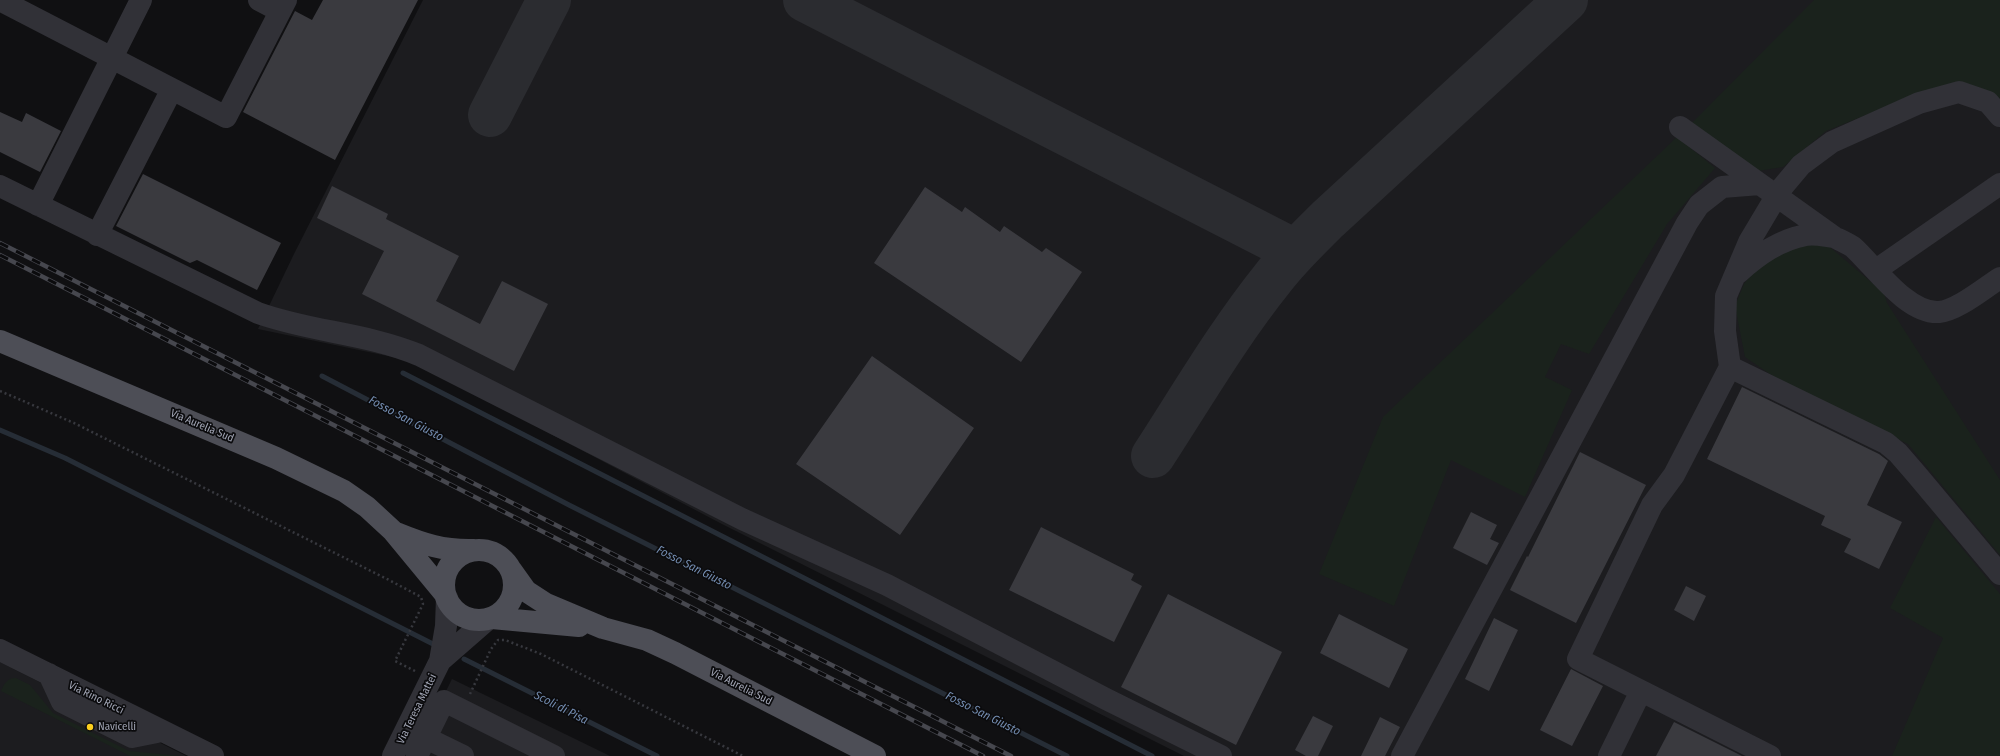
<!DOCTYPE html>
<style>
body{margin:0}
canvas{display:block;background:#101012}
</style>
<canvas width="2000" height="756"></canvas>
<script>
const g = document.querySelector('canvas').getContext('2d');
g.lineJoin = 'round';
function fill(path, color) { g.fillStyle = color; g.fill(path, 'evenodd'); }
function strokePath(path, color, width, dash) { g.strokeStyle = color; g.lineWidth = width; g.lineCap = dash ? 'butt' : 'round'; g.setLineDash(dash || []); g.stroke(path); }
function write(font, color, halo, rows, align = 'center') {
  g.font = font + ' "Fira Sans Condensed",sans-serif'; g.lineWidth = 3.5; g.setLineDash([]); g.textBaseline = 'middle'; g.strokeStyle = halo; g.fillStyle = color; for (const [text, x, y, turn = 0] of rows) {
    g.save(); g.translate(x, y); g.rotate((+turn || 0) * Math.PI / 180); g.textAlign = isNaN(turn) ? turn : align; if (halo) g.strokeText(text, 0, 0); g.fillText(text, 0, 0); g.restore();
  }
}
fill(new Path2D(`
 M423,0H2000V756H1184L722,524L412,361L258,329L294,254Z
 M0,662L186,756H0Z
 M452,679L610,756H414Z`), '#1c1c1f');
fill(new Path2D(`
 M1814,0H2000V101L1904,100L1826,131L1783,167L1758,171L1692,123Z
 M1677,137L1715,168L1667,224L1589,354L1561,344L1545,377L1572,390L1525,497L1451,460L1394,606L1319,574L1383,417Z
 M1825,243L1884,293L1887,303L2000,480V555L1908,444L1792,389L1745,357L1735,306L1744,284L1763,260L1785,248Z
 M1936,517L2000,594V756H1892L1943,638L1890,608Z
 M16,678L30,685L53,713L129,751L180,756H130L1,691C4,684 7,678 16,678Z`), '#1a221c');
strokePath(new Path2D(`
 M403,373L1152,756
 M322,376L569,505L1067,756
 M0,430L65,458L435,645
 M464,659L657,756`), '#262d36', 5);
strokePath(new Path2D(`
 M805,0L1295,251
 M490,115L549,0
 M1153,456C1192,396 1228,334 1273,278C1289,257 1308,239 1327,220L1566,0`), '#2b2c30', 44);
fill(new Path2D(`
 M323,0H418L335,160L243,112L295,11L312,20Z
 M0,112L22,122L26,113L61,131L40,172L0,152Z
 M143,174L281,243L257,290L197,260L190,263L116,226Z
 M332,186L388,214L386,219L459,256L436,301L480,324L502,281L548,304L514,371L362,294L384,251L317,218Z
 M925,187L962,212L965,207L1000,232L1004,226L1042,252L1046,248L1082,272L1021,362L874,263Z
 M872,356L974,428L900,535L796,464Z
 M1742,387L1879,454L1888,461L1867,505L1902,522L1879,569L1844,552L1851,539L1821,525L1825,516L1707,459Z
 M1580,452L1646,485L1576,623L1510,590L1527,556L1528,557Z
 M1471,512L1497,525L1490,539L1499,543L1487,565L1453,548Z
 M1041,527L1134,574L1131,580L1142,586L1114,642L1009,590Z
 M1686,586L1706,596L1694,621L1674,610Z
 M1168,594L1282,652L1236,745L1121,687Z
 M1339,614L1408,649L1389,688L1320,653Z
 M1494,618L1518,630L1489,691L1465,679Z
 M1571,669L1603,686L1572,746L1540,730Z
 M1313,716L1333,726L1318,756H1306L1295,750Z
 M1380,717L1400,727L1385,756H1361Z
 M1674,722L1742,756H1656Z`), '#3a3a3f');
strokePath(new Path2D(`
 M0,391L74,423L389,580L421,597L423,604L395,661L415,671
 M470,694L491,649L498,640H505L541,654L743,756`), '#37383e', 2.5, [2, 3]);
strokePath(new Path2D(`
 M0,0L226,117L286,0
 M259,0L280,11
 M1680,127L1834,237C1840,240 1847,243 1853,247C1875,267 1907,314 1939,312C1958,310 1984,288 2000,278
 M0,186L258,313C311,332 366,333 419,355L742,519L887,585L1106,699L1221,756
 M38,205L141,0
 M97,235L172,89
 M1876,270L2000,184
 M1738,273C1758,255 1779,240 1806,235C1814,233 1825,236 1834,237
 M1730,367L1725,331L1726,296L1749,242L1780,190L1801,165L1832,142L1919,103L1959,92L1988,102L2000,116
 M0,650L213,756
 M440,661L487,620
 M49,674L62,702L132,737L162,731
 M426,738L463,756
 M393,756L440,661L446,626L447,598
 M417,756L444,701L554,756
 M1402,756L1687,223L1699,205L1722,187L1760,184
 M1609,756L1641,691
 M1770,756L1578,659L1652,505L1674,475L1730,367L1886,443L1898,453L1917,475L2000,574`), '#313137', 22);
strokePath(new Path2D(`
 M0,341L276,458L344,491L367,507L393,531L445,594
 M396,533C423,544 443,551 474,550
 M444 585a35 35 0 1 1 70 0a35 35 0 1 1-70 0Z
 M511,570L526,591L546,604L603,628L647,640L675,653L875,756
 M492,618L579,626`), '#4d4e56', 22);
const rail = new Path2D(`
 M0,243L1011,756
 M0,255L983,756`);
strokePath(rail, '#46474e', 4.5);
strokePath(rail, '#0b0b0d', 3, [9]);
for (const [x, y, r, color] of [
 [90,727,4,"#fccf1e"]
]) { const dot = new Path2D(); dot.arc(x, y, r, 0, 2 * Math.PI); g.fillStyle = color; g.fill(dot); strokePath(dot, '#0b0b0d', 1.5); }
write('11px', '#a0a4b3', '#0b0b0d', [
 ["Via Aurelia Sud",202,426,23],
 ["Via Aurelia Sud",741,687,27],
 ["Via Rino Ricci",96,698,26],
 ["Via Teresa Mattei",417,709,-64]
]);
write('11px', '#a0a4b3', '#0b0b0d', [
 ["Navicelli",98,727]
], 'left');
write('italic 12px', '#748db1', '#0b0b0d', [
 ["Fosso San Giusto",406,419,28],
 ["Fosso San Giusto",694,568,27],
 ["Scoli di Pisa",561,708,27],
 ["Fosso San Giusto",983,714,27]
]);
</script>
